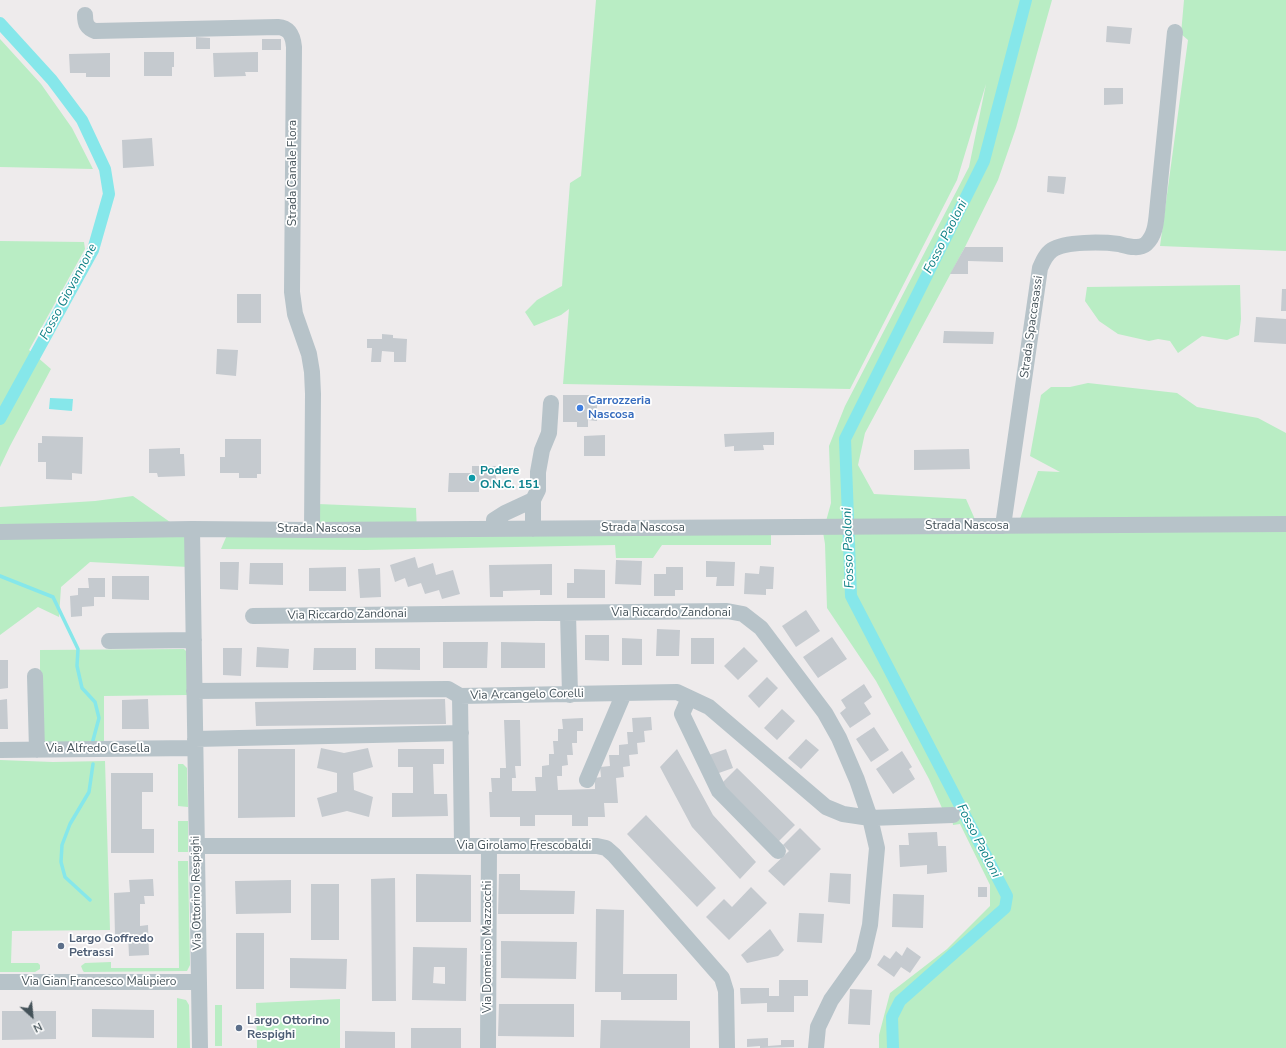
<!DOCTYPE html>
<style>
body{margin:0}
#map{position:relative;width:1286px;height:1048px;overflow:hidden;background:#eeebec;font-family:"Nunito Sans",sans-serif}
canvas{display:block}
.north{position:absolute;left:12px;top:996px;width:40px;height:40px;-webkit-text-stroke:3px #fff;paint-order:stroke;rotate:153deg;font-size:11px;font-weight:700;line-height:16px;text-align:center;color:#445259}
.north::after{content:'';display:block;margin:auto;width:14px;height:18px;background:#445259;clip-path:polygon(50% 0,100% 100%,50% 72%,0 100%)}
</style>
<div id="map">
<canvas width="1286" height="1048"></canvas>
<div class="north">N</div>
</div>
<script>
const g = document.querySelector('canvas').getContext('2d');
g.lineJoin = 'round';
function fill(path, color) { g.fillStyle = color; g.fill(path, 'evenodd'); }
function strokePath(path, color, width, dash) { g.strokeStyle = color; g.lineWidth = width; g.lineCap = dash ? 'butt' : 'round'; g.setLineDash(dash || []); g.stroke(path); }
function write(font, color, halo, rows, align = 'center') {
  g.font = font + ' "Nunito Sans",sans-serif'; g.lineWidth = 3.5; g.setLineDash([]); g.textBaseline = 'middle'; g.strokeStyle = halo; g.fillStyle = color; for (const [text, x, y, turn = 0] of rows) {
    g.save(); g.translate(x, y); g.rotate((+turn || 0) * Math.PI / 180); g.textAlign = isNaN(turn) ? turn : align; if (halo) g.strokeText(text, 0, 0); g.fillText(text, 0, 0); g.restore();
  }
}
fill(new Path2D(`
 M596,0H1052L1016,128L998,180L965,247L865,433L858,465L874,494L966,499L981,533L1015,532L1038,471L1060,472L1030,456L1041,395L1051,387H1070L1088,383L1177,393L1197,407L1258,418L1286,433V1048H879V1035L890,993L947,949L990,906V885L960,824L953,825L951,809L942,808L929,779L876,681L827,608L825,544L823,532L831,503L829,446L845,406L969,167L986,84L957,180L850,389L563,384L569,309L561,315L534,326L525,312L537,300L562,286L570,183L581,176Z
 M1184,0H1286V251L1160,246L1188,40L1181,34Z
 M0,39L41,84L72,128L93,169L0,167Z
 M0,241L84,242L85,249L29,350L51,369L10,446L0,467Z
 M1240,285L1241,319L1239,335L1227,340L1202,336L1178,353L1170,341L1158,339L1149,341L1118,334L1099,321L1085,301L1087,287Z
 M133,496L187,534L188,567L90,562L61,587L59,617L38,607L0,635V507L95,501Z
 M318,504L416,508L417,532L771,530V545H662L653,558H616L615,545L365,550L221,549L227,535L304,534Z
 M184,649L186,651L188,695L104,696V744H40V650Z
 M0,760L53,762L105,761L110,930L12,931L11,963H38L40,965V969L35,972H0Z
 M178,764H183L187,768L188,807L178,806Z
 M178,821H188V852H178Z
 M178,861H188L190,965L187,971L84,972L83,971L81,966L85,963L111,962V968H179Z
 M177,998L186,1000L189,1005L190,1048H177Z
 M340,999V1048H257L256,1003Z
 M215,1005H222V1046H215Z`), '#b9edc4');
fill(new Path2D(`
 M50,398L73,399L72,411L49,409Z`), '#86e7ea');
strokePath(new Path2D(`
 M0,576L53,597L78,649L77,666L82,688L95,702L99,718L92,744
 M90,900L65,877L61,862L62,845L70,824L89,792L93,764`), '#86e7ea', 3.5);
strokePath(new Path2D(`
 M0,23L52,80L82,120L105,169L109,194L93,250L0,419
 M893,1048L892,1017L900,1001L1005,908L1007,896L851,596L845,439L984,161L1026,0`), '#86e7ea', 12);
fill(new Path2D(`
 M1107,26L1132,28L1130,44L1106,42Z
 M196,37L210,38V49H196Z
 M262,39H281V50H262Z
 M144,52H174V67H172V76H144Z
 M258,52V72H245L246,76L214,77L213,53Z
 M110,53V77H86V73H70L69,54Z
 M1104,88H1123V104L1104,105Z
 M152,138L154,166L123,168L122,140Z
 M1048,176L1066,177L1064,194L1047,192Z
 M965,247H1003V262L968,261V274H950Z
 M1282,289H1286V311H1281Z
 M237,294H261V323H237Z
 M1256,317L1286,319V344L1254,342Z
 M944,331L994,332L993,344L943,343Z
 M382,334L393,335V338L407,339L406,362H394V352L382,351L381,362H371L372,348H367V339H382Z
 M217,349L238,350L236,376L216,374Z
 M563,395H597V421L588,420V427H577V422H563Z
 M774,432V445H763L764,450L734,451V446L725,447L724,434Z
 M605,435V456H584V436Z
 M42,436L83,437L82,474L72,473V480L46,479V462H38V443H42Z
 M225,439H261V474H257V478H239V473H220V457H225Z
 M180,448V454H184L185,476L158,477L157,473H149V449Z
 M969,449L970,469L914,470V450Z
 M472,466H496V484H479V492H448L449,473H472Z
 M415,557L418,568L433,563L436,575L453,570L460,594L442,599L439,590L425,594L421,583L408,587L405,578L395,582L390,565Z
 M616,560L642,561L641,585L615,584Z
 M706,561L735,562L734,586H716L717,577H706Z
 M220,562H239L238,590L220,589Z
 M250,563H283V585L249,584Z
 M552,564V595H540V590L503,591V597H490L489,565Z
 M760,566L774,567L773,589H766V595L744,594L745,573L759,574Z
 M346,567V591H309V568Z
 M666,567H683V590H675V596H654V574H666Z
 M380,568L381,597L360,598L358,569Z
 M574,569L605,570V598H567V583H574Z
 M112,576H149V600L112,599Z
 M88,578H105V597H94V606L82,607V616L71,617L70,596L78,595V588H89Z
 M806,610L820,631L796,647L782,626Z
 M657,629L680,630L679,656H656Z
 M585,635H609V661L585,660Z
 M832,637L847,659L818,678L803,657Z
 M622,638L642,639V665H622Z
 M691,638H714V664H691Z
 M443,642H488L487,668H443Z
 M501,642L545,643V668H501Z
 M257,647L289,649L288,668L256,667Z
 M744,647L758,661L738,680L724,666Z
 M223,648H242L241,676L223,675Z
 M314,648H356V670H313Z
 M375,648H420V670L375,669Z
 M0,660H8V688L0,689Z
 M767,677L778,688L759,708L748,696Z
 M864,684L872,697L864,703L871,714L850,728L840,713L846,708L841,700Z
 M7,699L8,729H0V700Z
 M148,699L149,729H122V700Z
 M445,699L446,724L256,726L255,702Z
 M782,709L795,721L777,740L764,728Z
 M651,717L652,730L644,731L645,742L637,743L638,754L629,755L630,766L623,767L624,777L616,778L618,803H604L605,817H588V826H572V815H535V826H520V817H490L489,792H492L491,778H500V768H506L504,720H520L521,766H515L516,778H512V791H536L535,777H542V766L549,765V754H554L553,741H558V729H563L562,719L583,718V731H577V743H572L573,755H567L568,765L562,766V776H557L558,790L595,789V778L601,777L600,767L610,766L609,755H619V745L628,744L627,732H633L632,718Z
 M874,727L889,750L871,762L856,739Z
 M806,739L819,750L801,769L788,758Z
 M321,748L344,753L368,748L373,767L353,773L354,790L373,797L369,817L347,811L322,817L317,798L337,792V773L317,768Z
 M238,749H295V817L238,818Z
 M398,749H444V764H433L434,794H447L448,816L392,817V793H413V767H398Z
 M677,749L713,815L756,862L740,879L692,827L660,767Z
 M726,749L733,768L716,774L709,755Z
 M902,751L912,767L909,769L915,779L893,794L876,769Z
 M737,768L795,825L777,843L720,785Z
 M111,773H153V792H142V829H154V853H111Z
 M646,815L716,888L697,907L627,834Z
 M800,828L821,849L784,886L768,871L789,851L783,845Z
 M937,832L938,846H946L947,872L927,874V865L900,867L899,845H909L908,833Z
 M830,873L851,874L850,904L828,902Z
 M416,874L471,875V922H416Z
 M499,874H520V890L575,891L574,914H498Z
 M395,878L396,1001H372L371,879Z
 M153,879L154,896H144L145,904H140V926L148,925L149,955L129,956L128,935L115,936L114,893L130,892L129,880Z
 M291,880V913L236,914L235,881Z
 M311,884H339V940H311Z
 M751,887L767,903L729,940L706,917L724,899L732,907Z
 M978,887H987V897H978Z
 M893,894L924,895L923,928L892,927Z
 M596,909L624,910L623,974H677V1000H621V992H595Z
 M799,913L824,914L822,943L797,942Z
 M770,929L784,950L778,956L747,963L741,955Z
 M236,933H264V989H236Z
 M501,941L577,942L576,979L501,978Z
 M413,947L467,948L466,1001L412,1000ZM434,967H445V984L433,983Z
 M907,947L921,957L910,973L901,967L894,977L877,965L884,955L890,959L896,951L902,956Z
 M290,958L347,959L346,989L290,988Z
 M779,980H808V996H794V1012H767V1003L741,1004L740,988H769V996H779Z
 M850,989L872,990L870,1025L848,1024Z
 M499,1004H574V1037L498,1036Z
 M92,1009L154,1010V1038L92,1037Z
 M2,1011H56V1039L2,1040Z
 M601,1020L690,1021V1048H600Z
 M411,1028H461V1048H411Z
 M345,1031L395,1032V1048H345Z
 M768,1038V1046L781,1045V1040H794V1047L760,1048V1046L747,1047V1039Z`), '#c5cacf');
strokePath(new Path2D(`
 M85,15C85,24 87,28 95,31L278,27C290,28 293,36 294,47L292,292L295,314L309,354L312,372L313,394L312,530
 M1003,526L1040,268C1043,261 1046,254 1052,250C1065,241 1103,242 1119,244C1127,246 1139,250 1146,244C1155,236 1156,223 1157,212L1175,32
 M192,529L200,1048
 M494,529V520L505,513L533,500
 M533,529V500L538,490V472L542,450L549,433L551,403
 M0,532L192,529L312,530L1286,524
 M568,613L570,695
 M253,616L727,611L743,614L761,628L825,713L839,738L857,780L870,818L877,848L870,925L863,955L831,1000L818,1027L816,1048
 M109,641L194,640
 M35,676L37,750
 M194,691L448,689L460,696
 M689,698L682,714L719,791L778,851
 M195,739L461,733
 M0,750L195,748
 M587,780L624,693
 M462,845L460,696L677,692L709,707L826,807L843,814L870,818L953,815
 M197,846H597L606,848L614,855L722,978L726,991L727,1048
 M0,982H199
 M488,1048L489,846`), '#b7c3c9', 16);
for (const [x, y, r, color] of [
 [580,408,4,"#3f7fe0"],
 [472,478,4,"#0f9aa8"],
 [61,946,4,"#5c6f8a"],
 [239,1028,4,"#5c6f8a"]
]) { const dot = new Path2D(); dot.arc(x, y, r, 0, 2 * Math.PI); g.fillStyle = color; g.fill(dot); strokePath(dot, '#fff', 1.5); }
write('12px', '#445259', '#fff', [
 ["Strada Canale Flora",293,173,-90],
 ["Strada Spaccasassi",1032,327,-82],
 ["Strada Nascosa",967,526],
 ["Strada Nascosa",643,528],
 ["Strada Nascosa",319,529],
 ["Via Riccardo Zandonai",671,613],
 ["Via Riccardo Zandonai",347,615,-1],
 ["Via Arcangelo Corelli",527,695,-1],
 ["Via Alfredo Casella",98,749],
 ["Via Girolamo Frescobaldi",524,846],
 ["Via Ottorino Respighi",197,893,-91],
 ["Via Domenico Mazzocchi",488,947,-90],
 ["Via Gian Francesco Malipiero",99,982]
]);
write('bold 12px', '#366cbe', '#fff', [
 ["Carrozzeria",588,401],
 ["Nascosa",588,415]
], 'left');
write('bold 12px', '#0d838f', '#fff', [
 ["Podere",480,471],
 ["O.N.C. 151",480,485]
], 'left');
write('bold 12px', '#4e5e75', '#fff', [
 ["Largo Goffredo",69,939],
 ["Petrassi",69,953],
 ["Largo Ottorino",247,1021],
 ["Respighi",247,1035]
], 'left');
write('italic 13px', '#0e8186', '#fff', [
 ["Fosso Paoloni",946,237,-63],
 ["Fosso Giovannone",69,292,-62],
 ["Fosso Paoloni",849,548,-92],
 ["Fosso Paoloni",978,841,63]
]);
</script>
